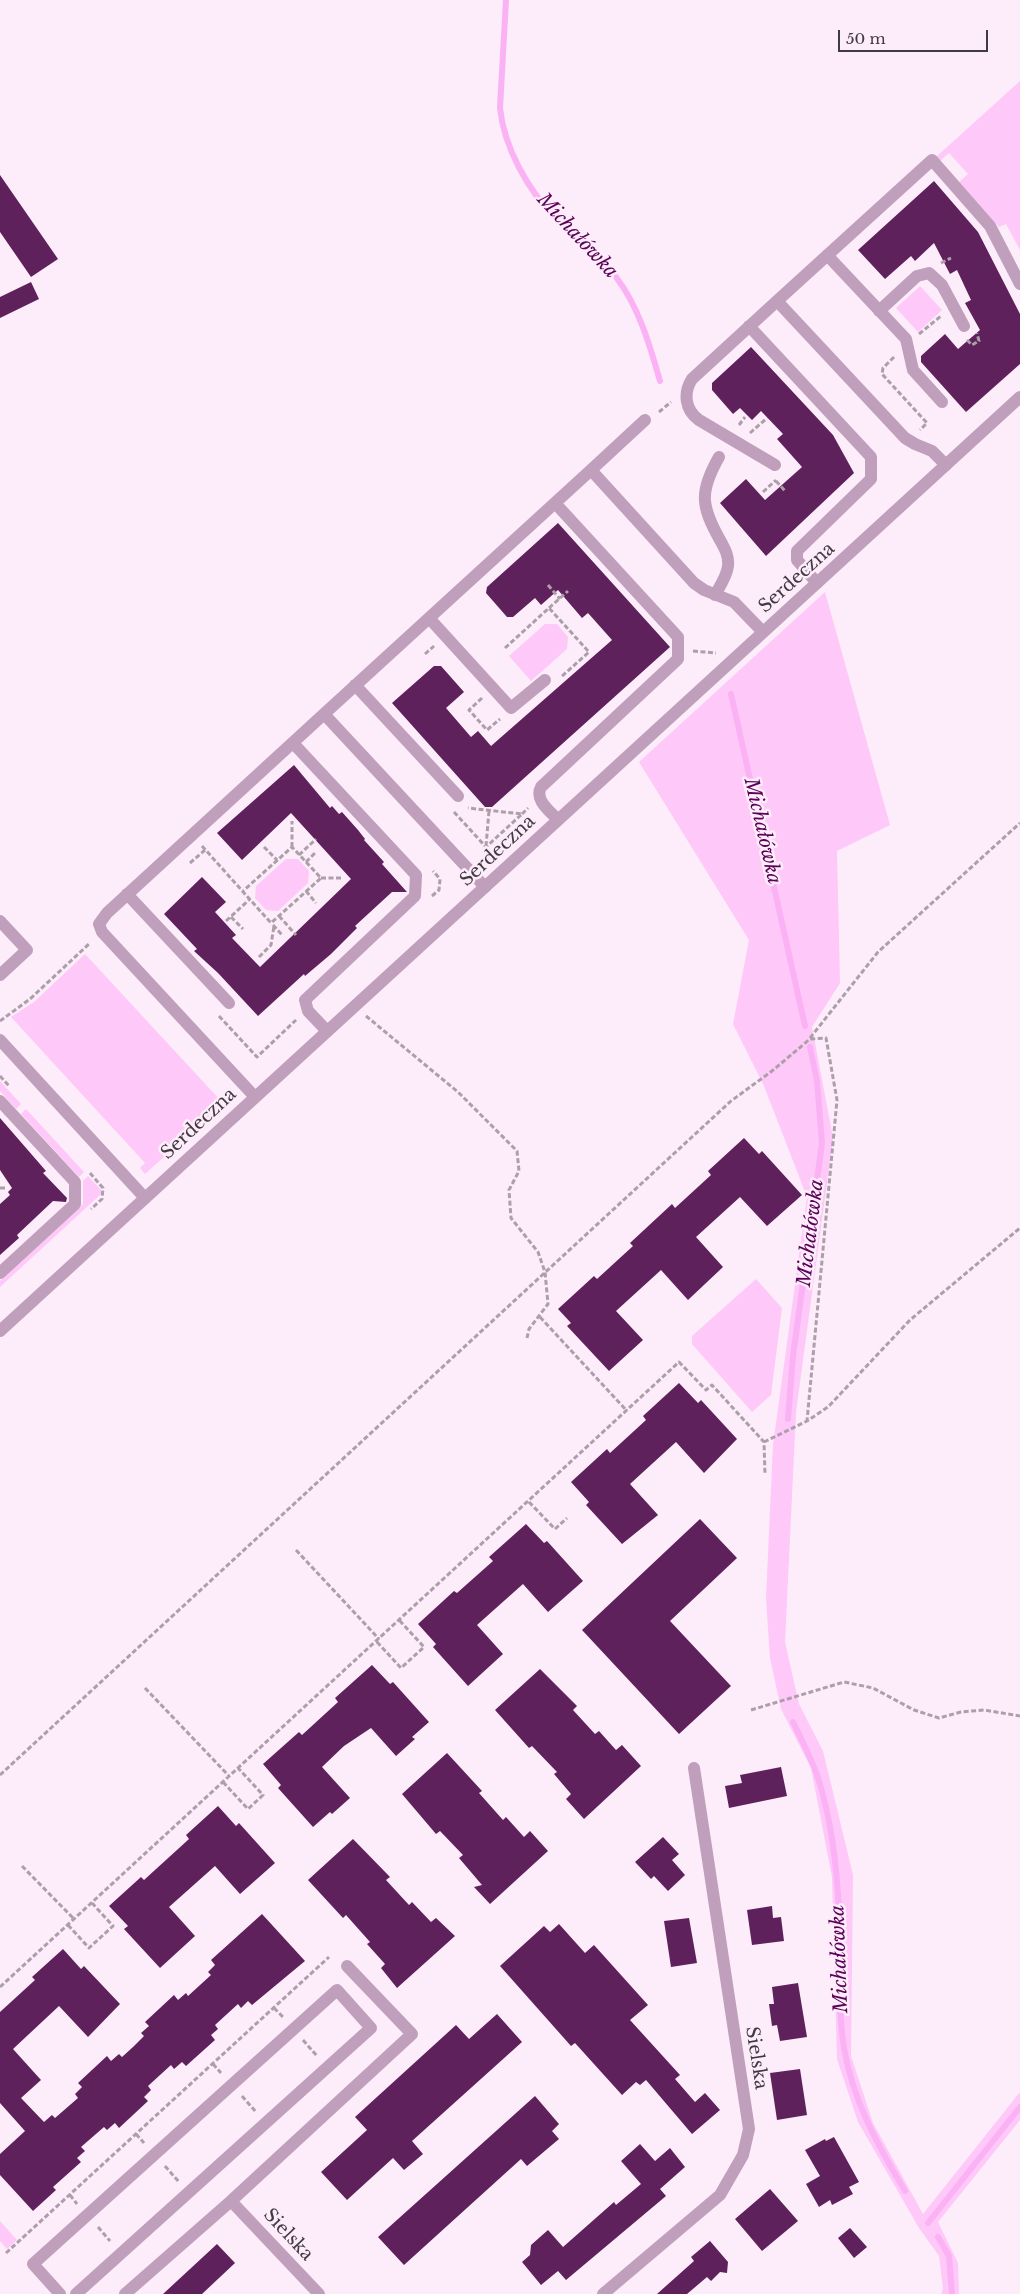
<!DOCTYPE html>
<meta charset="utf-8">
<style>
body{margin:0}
#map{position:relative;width:1020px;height:2294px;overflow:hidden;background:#fdecfa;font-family:"Libre Baskerville",serif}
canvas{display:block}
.scale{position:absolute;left:838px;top:30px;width:150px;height:22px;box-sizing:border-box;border:2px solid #423a41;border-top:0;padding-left:6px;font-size:15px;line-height:18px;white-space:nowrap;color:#423a41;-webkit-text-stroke:4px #fdecfa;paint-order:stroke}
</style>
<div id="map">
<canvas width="1020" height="2294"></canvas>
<div class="scale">50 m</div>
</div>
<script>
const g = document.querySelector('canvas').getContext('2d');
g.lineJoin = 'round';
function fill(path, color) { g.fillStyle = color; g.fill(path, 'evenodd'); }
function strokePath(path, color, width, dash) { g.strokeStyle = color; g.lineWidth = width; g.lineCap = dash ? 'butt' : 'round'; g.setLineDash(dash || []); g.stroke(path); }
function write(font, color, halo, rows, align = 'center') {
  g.font = font + ' "Libre Baskerville",serif'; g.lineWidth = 5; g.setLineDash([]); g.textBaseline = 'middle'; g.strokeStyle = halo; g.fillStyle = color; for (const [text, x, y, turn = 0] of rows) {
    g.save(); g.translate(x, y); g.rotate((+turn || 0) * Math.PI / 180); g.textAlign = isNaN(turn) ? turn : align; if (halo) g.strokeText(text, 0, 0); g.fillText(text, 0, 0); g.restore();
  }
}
fill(new Path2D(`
 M1020,81V250L1006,224L999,227L959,182L968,174L949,153L940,161L936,157Z
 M920,286L942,310L918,332L896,308Z
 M825,592L890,825L837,851L840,983L812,1027L833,1138L796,1412L785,1642L799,1704L823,1751L853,1875L851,2056L873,2123L923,2214L1020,2092V2120L938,2222L958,2263L959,2294H941L943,2289L939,2256L919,2228L858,2122L837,2059L832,1877L811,1768L781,1709L770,1658L766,1598L773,1445L807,1197L764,1086L733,1024L749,940L639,762Z
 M545,624H557L568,637L567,649L531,681L509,656Z
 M286,859H298L309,871L308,883L278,911L266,910L255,898L256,886Z
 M85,954L221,1101L229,1093L231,1096L145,1174L140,1168L145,1163L11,1017L34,1002Z
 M0,1081L21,1104L16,1109L0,1091Z
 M26,1109L84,1172L79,1177L21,1114Z
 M88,1176L101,1190V1194L0,1287V1281L83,1204V1181Z
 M756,1279L782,1308L771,1395L752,1412L692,1344V1336Z
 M0,2221L17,2240L7,2249L0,2241Z`), '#fec8f9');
strokePath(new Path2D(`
 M506,0L500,108C504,147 528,191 556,218C576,238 599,254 616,277C639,307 650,346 660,381
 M731,694L805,1026
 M788,1419L793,1356L822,1143L817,1081L810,1047
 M793,1722C802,1741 813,1761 819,1781C832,1823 837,1868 839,1912C841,1957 837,2004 844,2048C853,2101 878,2146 905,2191
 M928,2223L1020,2107
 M938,2237L949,2256L952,2294`), '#fab2f4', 6);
fill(new Path2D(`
 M0,175L58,259L31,277L0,232Z
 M934,181L978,232L1020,314V364L966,412L921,362V356L945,334L958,349L980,330L965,303L971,300L957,270L950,274L934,243L915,261L911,256L885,279L858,250Z
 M31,282L39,299L0,318V297Z
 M751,347L833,435L854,473L766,556L720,503L746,479L765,500L802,467L777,439L783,434L761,411L752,420L740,408L733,414L712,390V383Z
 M558,523L670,647L492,807H485L392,703L434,666H441L464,692L446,708L471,737L478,731L491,746L612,640L588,613L582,618L558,590L541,605L535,598L513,617H507L486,593L487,587Z
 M294,765L330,808L332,806L339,814L342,812L358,830L365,839L364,840L384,862L382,864L407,892H392L355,926L357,928L331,954L305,976L304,974L258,1016L218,973L194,951L197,949L164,914L202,877L226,902L215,912L236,935L232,938L260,967L351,879L291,813L242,860L217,833Z
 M0,1118L46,1171L43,1173L67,1198L66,1202L53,1201L17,1235L19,1238L0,1255V1204L10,1195L8,1192L12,1188L0,1170Z
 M744,1138L759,1154L762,1151L802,1195L767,1226L740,1197L696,1237L723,1267L688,1300L661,1270L616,1311L643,1340L609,1371L567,1326L571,1323L558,1309L594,1276L597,1279L633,1246L630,1243L672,1204L675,1208L711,1175L708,1171Z
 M679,1383L698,1403L701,1400L737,1439L704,1473L676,1442L630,1484L658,1515L622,1544L586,1505L589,1502L571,1482L607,1449L610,1453L646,1420L643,1416Z
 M700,1519L737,1558L670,1621L731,1686L679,1734L582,1630Z
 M526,1524L544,1543L547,1541L583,1581L548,1612L523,1584L477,1625L503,1654L468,1686L433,1647L436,1644L418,1624L454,1591L457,1593L493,1561L489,1557Z
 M372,1665L390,1684L393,1682L429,1722L412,1737L415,1739L396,1756L371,1728L344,1746L322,1767L350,1798L332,1814L330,1812L313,1827L278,1788L281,1785L263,1764L299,1732L302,1735L338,1702L335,1698Z
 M540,1669L577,1706L573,1710L595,1734L599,1731L616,1750L622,1745L641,1766L584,1819L566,1799L571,1794L554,1774L557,1772L532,1746L529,1748L495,1710Z
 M447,1753L482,1791L479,1793L503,1820L506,1817L524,1837L530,1831L548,1851L490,1904L474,1887L482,1885L459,1858L463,1855L440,1831L436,1834L402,1794Z
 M781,1767L787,1796L729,1808L725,1786L742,1783L740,1775Z
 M218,1806L236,1826L239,1823L275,1863L240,1894L215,1866L169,1907L195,1936L160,1968L124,1929L128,1926L109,1906L141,1877L144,1880L189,1839L186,1835Z
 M663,1837L679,1854L672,1860L685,1875L668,1891L654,1876L651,1879L635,1862Z
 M353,1839L390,1877L386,1880L409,1905L412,1902L431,1922L436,1918L455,1936L397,1988L381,1968L385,1964L367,1944L370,1942L346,1915L343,1918L308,1880Z
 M772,1906L773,1918L781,1917L784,1941L752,1945L747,1910Z
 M262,1914L305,1961L252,2005L248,2001L241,2008L238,2004L215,2025L218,2029L211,2035L215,2040L186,2066L182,2062L174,2069L171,2065L148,2086L151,2090L144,2097L148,2101L119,2128L115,2123L107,2130L104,2127L81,2147L85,2151L77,2158L81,2162L53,2187L56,2190L33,2211L0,2175V2154L25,2131L0,2103V2012L35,1980L32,1977L63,1949L81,1969L84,1966L120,2004L88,2037L59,2006L13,2049L41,2080L21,2098L44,2122L52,2115L55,2118L78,2098L75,2094L82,2087L78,2083L107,2056L111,2061L119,2054L122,2057L133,2047L144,2036L141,2033L149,2026L145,2022L174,1995L178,2000L186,1993L188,1996L211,1975L208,1972L215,1965L211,1960Z
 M689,1918L697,1963L671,1967L664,1921Z
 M559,1924L585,1953L594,1945L648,2005L630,2020L680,2075L675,2079L695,2102L705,2093L720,2110L692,2134L646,2080L640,2085L636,2082L622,2095L575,2043L571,2046L500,1966L544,1926L550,1932Z
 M798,1983L807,2037L780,2041L777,2025L772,2026L769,2004H774L772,1987Z
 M497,2014L522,2042L412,2141L423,2154L404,2170L393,2158L347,2200L321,2172L367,2130L355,2117L456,2025L469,2039Z
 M800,2069L807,2115L777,2120L770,2073Z
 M535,2096L559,2124L552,2131L559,2139L527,2166L521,2159L404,2265L378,2237Z
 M834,2137L859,2182L849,2187L853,2194L832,2205L830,2200L819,2207L806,2184L820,2176L805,2150L825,2139L826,2141Z
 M640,2144L655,2161L670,2148L685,2167L660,2189L666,2196L566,2280L558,2271L541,2285L522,2262L530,2255L531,2245L548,2230L563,2247L614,2202L616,2205L641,2184L621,2161Z
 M770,2189L798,2221L762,2251L735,2219Z
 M850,2228L867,2247L854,2258L838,2238Z
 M710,2241L728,2262L727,2273L720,2272L711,2281L707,2277L687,2294H657L694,2261L691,2257Z
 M217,2244L235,2263L202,2294H163Z`), '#5f215b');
strokePath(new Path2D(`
 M941,263L951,258
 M919,334L941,316
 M967,340L972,345L979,341L977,333
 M894,357L883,368L882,374L927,423L920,430
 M659,412L671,402
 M739,425L745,417
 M750,433L767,418
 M776,481L786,492
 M763,492L776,480
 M548,585L560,599
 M549,608L568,591
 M505,648L549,608L589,652L561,677
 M693,651L716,653
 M425,654L434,646
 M482,698L469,710L487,730L500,719
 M454,812L486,847L522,814L468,808
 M522,814L528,808
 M202,846L271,923L321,878L292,847L243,891
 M486,846L489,811
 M264,847L277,860
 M292,847V821
 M299,855L316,839
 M306,862L315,853
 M190,863L205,850
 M321,878H343
 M306,891L316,903
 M432,896L439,890L440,879L433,871
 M279,916L296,935
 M231,917L243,929
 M226,921L250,899
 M273,925L282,935
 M259,957L271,945L274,926
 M219,1016L257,1057L296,1020
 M366,1016L458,1092L517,1151L519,1171L509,1190L511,1218L538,1252L545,1272L548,1304L529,1329L527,1338
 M0,1021L30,999L90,943
 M810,1038L878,952L1020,823
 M0,1076L9,1086
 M90,1173L103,1188L102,1199L91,1209
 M0,1188H5
 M540,1317L627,1411
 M764,1442L807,1421L828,1407L910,1320L1020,1228
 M529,1502L555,1529L567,1518
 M296,1550L379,1639
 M377,1642L401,1668L424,1647L399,1620
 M145,1688L229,1776
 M751,1710L844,1682L873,1688L914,1710L939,1718L961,1712L984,1710L1020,1716
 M0,1775L731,1101L772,1071L810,1039L826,1038L837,1100L807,1421
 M223,1782L248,1809L263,1795L238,1768
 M22,1866L75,1920
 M68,1925L89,1948L113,1926L92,1903
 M0,1987L679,1362L706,1390L712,1385L764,1442L765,1475
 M274,2008L284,2018
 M303,2040L317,2056
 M213,2064L221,2073
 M242,2096L256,2112
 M136,2134L144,2143
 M165,2166L179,2182
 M70,2195L77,2204
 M98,2227L110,2241
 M6,2253L329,1957`), '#ac9faa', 3, [5, 2.5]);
strokePath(new Path2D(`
 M827,255L906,339L913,370L942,402
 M777,301L932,160L990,226L1020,284
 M879,311L917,276L929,273L942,285L964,326
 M749,326L871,457V479L797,551V560L817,583
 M775,465L699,420C685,410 683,393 692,379L777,301L905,438L915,444L932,451L946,465
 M591,470L645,420
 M555,503L678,637V659L541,787C534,800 550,811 558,820
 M715,595C720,586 727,576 728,566C729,556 725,549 720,540C701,506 699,492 719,457
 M429,618L511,708L545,680
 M355,685L458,796
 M293,743L416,875L415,896L305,1000L308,1011L327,1031
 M485,887L324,714L591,470L694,583L704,590L734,602L763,632
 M127,894L229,1003
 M0,1040L145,1198
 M255,1097L102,932L99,924L107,913L324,714
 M0,1101L75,1182V1204L0,1273
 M60,2294L33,2264L337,1990L371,2028L76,2294`), '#bf9fbb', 12);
strokePath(new Path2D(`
 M0,921L27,950L0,975
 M0,1331L1020,397
 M231,2201L319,2294
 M125,2294L231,2201L412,2034L347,1966
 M603,2294L720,2195L743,2155L749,2129L694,1768`), '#bf9fbb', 12);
write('18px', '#423a41', '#fdecfa', [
 ["Serdeczna",797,578,-42],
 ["Serdeczna",498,851,-43],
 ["Serdeczna",199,1124,-43],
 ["Sielska",756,2058,81],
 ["Sielska",288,2235,47]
]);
write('italic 19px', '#5b0258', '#fdecfa', [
 ["Michałówka",577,236,47],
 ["Michałówka",762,831,77],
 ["Michałówka",811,1233,-83],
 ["Michałówka",840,1959,-92]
]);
</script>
